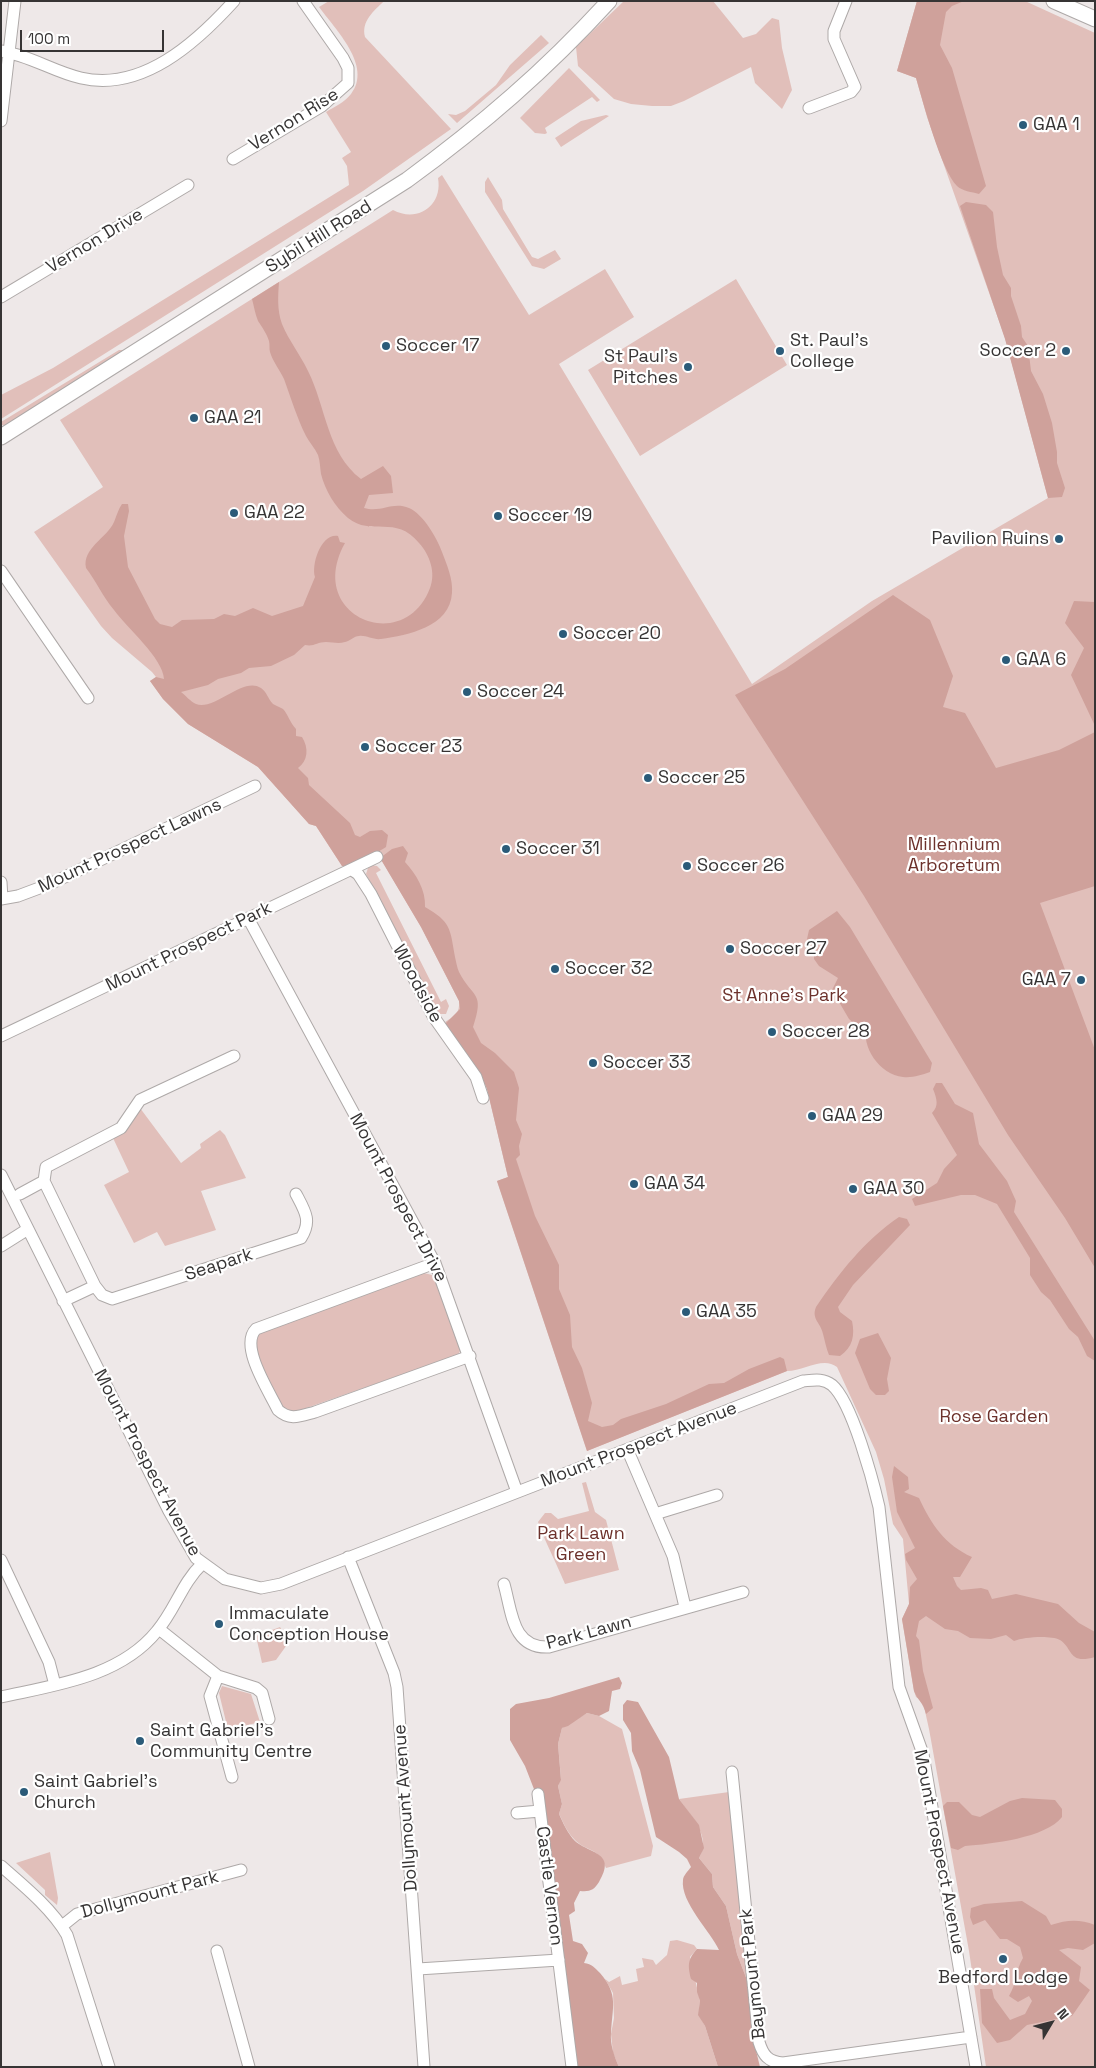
<!DOCTYPE html>
<style>
body{margin:0}
#map{position:relative;width:1096px;height:2068px;overflow:hidden;background:#eee8e8;font-family:"Space Grotesk",sans-serif}
canvas{display:block}
.frame{position:absolute;inset:0;border:2px solid #363434;pointer-events:none}
.north{position:absolute;left:1026px;top:1998px;width:50px;height:50px;-webkit-text-stroke:4px #fff;paint-order:stroke;rotate:53deg;font-size:14px;font-weight:700;line-height:20px;text-align:center;color:#363434}
.north::after{content:'';display:block;margin:auto;width:18px;height:22px;background:#363434;clip-path:polygon(50% 0,100% 100%,50% 72%,0 100%)}
.scale{position:absolute;left:20px;top:30px;width:144px;height:22px;box-sizing:border-box;border:2px solid #363434;border-top:0;padding-left:6px;font-size:15px;line-height:18px;white-space:nowrap;color:#363434;-webkit-text-stroke:4px #fff;paint-order:stroke}
</style>
<div id="map">
<canvas width="1096" height="2068"></canvas>
<div class="frame"></div>
<div class="north">N</div>
<div class="scale">100 m</div>
</div>
<script>
const g = document.querySelector('canvas').getContext('2d');
g.lineJoin = 'round';
function fill(path, color) { g.fillStyle = color; g.fill(path, 'evenodd'); }
function strokePath(path, color, width, dash) { g.strokeStyle = color; g.lineWidth = width; g.lineCap = dash ? 'butt' : 'round'; g.setLineDash(dash || []); g.stroke(path); }
function write(font, color, halo, rows, align = 'center') {
  g.font = font + ' "Space Grotesk",sans-serif'; g.lineWidth = 4.5; g.setLineDash([]); g.textBaseline = 'middle'; g.strokeStyle = halo; g.fillStyle = color; for (const [text, x, y, turn = 0] of rows) {
    g.save(); g.translate(x, y); g.rotate((+turn || 0) * Math.PI / 180); g.textAlign = isNaN(turn) ? turn : align; if (halo) g.strokeText(text, 0, 0); g.fillText(text, 0, 0); g.restore();
  }
}
fill(new Path2D(`
 M329,1H384C374,11 361,21 365,37L451,129L363,191L1,419V395L53,368L349,185L347,166L342,158L351,152L326,112C334,107 345,102 351,94C373,66 335,29 319,7Z
 M624,1H713L743,38L756,34L772,18L779,20L782,48L792,90L782,109L755,83L751,67L684,101L671,106H652L631,104L614,99L578,66L576,47Z
 M917,1H1025L1095,33V2067H986L969,1951L929,1729L923,1702L916,1697L914,1691L902,1619L909,1604L903,1539L893,1524L884,1479L876,1452L837,1367C823,1356 804,1371 787,1371L587,1451L497,1181L508,1177L487,1089L480,1073L445,1022C455,1016 460,1013 459,1001L421,927L378,854L362,858L347,867L342,866L316,826L309,824L258,767L188,724L163,699L150,681L156,677L152,672L112,638L101,626L34,532L103,487L60,420L393,210C417,223 443,206 438,178L442,175L529,315L605,269L634,317L559,364L752,684L872,601L1048,498L1005,338L927,117L916,78L897,71Z
 M541,35L549,43L457,123L448,114L456,115L465,111L496,85L510,65Z
 M569,68L600,100L597,102L592,97L545,128L547,133L545,134L535,133L520,118Z
 M606,115L609,116L561,147L555,138L581,121Z
 M488,177L502,200L503,209L532,257L538,259L555,250L561,259L544,269L532,266L485,192V182Z
 M736,279L787,365L640,456L588,370Z
 M119,350H124L8,425H1V422Z
 M372,865L377,866L381,870L376,873L441,1002L446,999L449,1006L446,1014H440L435,1010L366,874L368,868Z
 M140,1108L181,1163L201,1148L200,1144L217,1132L220,1130L225,1135L246,1178L201,1191L216,1230L165,1246L157,1232L134,1243L104,1185L129,1172L113,1138Z
 M424,1273L432,1275L437,1281L461,1349L458,1355L292,1413L284,1411L252,1349L259,1332Z
 M586,1482L595,1512L606,1520L619,1570L565,1584C556,1562 546,1544 538,1522L545,1513H551L558,1519L589,1511L582,1483Z
 M280,1627L289,1642L276,1660L262,1663L256,1636Z
 M222,1686L251,1694L260,1722L228,1730L219,1693Z
 M587,1713L599,1716L622,1729L653,1846L651,1856L606,1868C597,1845 587,1853 574,1839C567,1832 563,1822 559,1814L562,1804L558,1786L561,1779L558,1744L562,1728Z
 M729,1792L747,1980L737,1954L726,1906L713,1887L712,1874L699,1858C712,1837 691,1816 679,1799Z
 M50,1852L58,1898L57,1905L45,1895V1890L16,1863Z
 M677,1940L694,1945L697,1949L690,1957L700,2001L699,2015L705,2026L718,2067H619L613,2053L611,2034L614,2018L613,1993L605,1979L609,1982L620,1976L622,1985L638,1981L636,1969L644,1967L642,1958L653,1960L656,1965L667,1955L670,1941Z`), '#e1bfba');
fill(new Path2D(`
 M917,1H964L952,6L946,12L940,45L952,68L986,186L979,194C972,192 962,191 957,186C941,170 923,102 916,78L897,71Z
 M966,202L986,205L993,212L997,247L1003,275L1011,288V296L1021,326L1022,337L1028,346L1031,371L1043,394L1052,423L1057,452V463L1065,488L1062,497L1048,498L1005,339L960,206Z
 M279,282C278,296 277,310 282,324C289,341 300,354 308,371C326,407 327,453 361,479L383,466L391,476L393,493L369,495L364,508C382,513 392,501 409,508C423,514 437,538 442,552C447,565 453,579 452,593C450,627 408,635 381,639C373,640 366,635 359,636C354,636 350,641 345,642C338,644 333,642 326,642C317,642 314,647 305,645L294,655L271,666L249,668L241,673L218,679L208,685L181,692C185,695 191,702 196,704C215,711 243,676 261,688C267,692 268,699 273,704C276,706 280,707 283,709C288,714 290,723 296,729V736L302,737C309,748 308,761 298,768L308,778L309,785L350,823L355,835L360,837L370,831L382,830L388,835L386,847C379,852 348,867 342,866L316,826L309,824L258,767L188,724L163,699L150,681L156,677L164,679C163,658 127,628 114,610C103,597 96,581 86,568C82,548 107,538 114,522C117,515 118,510 122,504H128L129,511L124,536L128,567L155,619L160,624L172,627L182,620L214,619L224,614L235,616L253,608L272,616L303,606L315,577C311,565 321,533 338,536L340,542L345,543C304,616 404,657 430,588C436,573 430,555 419,543C396,514 371,537 348,518C335,507 325,490 321,474C320,467 320,461 318,455C315,448 309,442 306,436C297,418 291,398 284,379C280,370 273,362 270,352C269,349 270,345 269,341C267,334 262,327 258,321C255,314 254,306 252,299Z
 M893,595L930,620L953,676L943,707L965,713L996,768L1059,750L1095,732V886L1040,903L1095,1050V1268L1065,1218L1008,1135L864,896L735,695L785,669Z
 M1074,601L1095,602V726L1071,675L1084,648L1065,623Z
 M403,846L408,853L405,862C416,874 426,890 425,907C451,922 450,928 455,957C456,961 457,968 459,972C473,999 485,991 473,1027L481,1043L495,1053L514,1072L519,1088L516,1120L522,1134L519,1146L520,1155L516,1159L535,1216L559,1265V1289L570,1315L572,1347L582,1368L592,1403L588,1421L602,1427L613,1425L621,1419L666,1404L709,1384L724,1383L749,1369L780,1357L784,1359L787,1371L587,1451L497,1181L508,1177L487,1089L480,1073L444,1025L460,1009L459,1001L421,927L380,858L392,849Z
 M837,911L850,927L932,1063L930,1072C921,1075 913,1078 903,1077C880,1075 860,1046 867,1025L858,1027L849,1019L832,990L838,978L819,966L814,959V952L824,943L810,944L807,939L809,930Z
 M936,1083H942L955,1104L973,1113L979,1144L1007,1181L1016,1201L1014,1212L1095,1341V1361L1087,1356L1078,1337L1069,1329L1050,1300L1041,1292L1030,1275V1258L997,1204L975,1195H961L915,1206L912,1199L937,1183L944,1169L957,1155L932,1113C939,1106 937,1099 933,1089Z
 M899,1217L907,1219L910,1225L853,1285L838,1307L840,1312L852,1321C855,1335 853,1347 840,1356L829,1355C826,1348 825,1341 823,1334C821,1323 811,1319 816,1307C840,1272 864,1241 899,1217Z
 M878,1333L891,1358L887,1379L889,1391L885,1395H876L870,1389L855,1353L860,1339Z
 M894,1466L908,1477L909,1489L904,1492L919,1498C931,1524 945,1545 972,1557L960,1577H953L957,1586L961,1590L981,1588L988,1590L992,1599L1016,1594L1058,1604L1079,1623L1095,1632V1657C1068,1665 1073,1648 1060,1640C1050,1635 1024,1637 1014,1641L1006,1635L991,1639L970,1638L958,1631L945,1629L926,1616L919,1621L916,1636L919,1640L923,1671L933,1708L926,1714C923,1702 918,1701 914,1691L902,1619L909,1604L910,1587L917,1579L906,1560L905,1554L915,1548L897,1512L892,1477Z
 M619,1677L622,1683L620,1689L612,1691L609,1711L599,1716L587,1713L568,1726L562,1728L558,1744L561,1780L558,1786L562,1804L559,1814C563,1823 568,1834 575,1841C590,1854 617,1852 599,1882C594,1890 590,1892 580,1891L574,1903L575,1911L569,1915L573,1941L582,1944L588,1953L584,1963C592,1964 595,1968 600,1973C619,1995 612,2007 611,2033C610,2044 614,2056 619,2067H578L552,1872L539,1802L525,1766L510,1740V1709L516,1704L549,1698Z
 M627,1700L638,1702L669,1757L679,1799L699,1825L704,1848L699,1858L712,1874L713,1887L726,1906L737,1954L747,1980L753,2038L760,2067H718L705,2026L698,2015L700,2001L697,1992V1983L691,1979C688,1966 687,1960 697,1949L719,1950C711,1932 680,1902 683,1880C683,1876 688,1871 691,1867L687,1859L679,1852L656,1837L640,1770L632,1751L631,1733L623,1720V1705Z
 M1022,1798L1055,1800L1062,1809V1817C1046,1838 991,1844 965,1846L958,1850L951,1848L943,1806L947,1802H959L972,1815L980,1817L1010,1801Z
 M1022,1901L1046,1916L1051,1925C1067,1920 1079,1919 1095,1925V1943L1083,1950L1068,1948L1059,1950L1081,1967L1079,1981L1090,1990L1072,2016L1027,2025L1010,2040L997,2043L982,2023L980,1989H992L994,1998L1010,2020L1025,2014L1032,2001L1029,1996L1018,2002L1009,1996C1018,1981 1015,1971 1023,1958L1020,1947L1007,1939H1000L985,1920L973,1925L970,1917L971,1908L984,1904Z`), '#cfa19b');
const minor = new Path2D(`
 M1,51C29,55 54,72 81,78C142,92 196,43 234,1
 M809,108L851,92L855,87L834,39V31L846,1
 M1,121L15,1
 M233,159L322,106L348,83V68L343,58L303,1
 M1,297L188,185
 M1,571L88,698
 M352,870L358,874L371,894L433,1016L476,1077L483,1098
 M1,882L2,899
 M1,899L18,896L50,884L255,786
 M248,918L435,1263L517,1492
 M1,1036L377,857
 M234,1056L140,1100L121,1128L46,1167L44,1181L95,1286L102,1295L112,1299L301,1238C312,1221 305,1211 296,1194
 M1,1175L169,1511L196,1558L225,1579L261,1588L281,1584L803,1381C814,1380 823,1378 832,1385C852,1402 873,1481 879,1507L899,1687L923,1754L976,2067
 M20,1194L44,1181
 M1,1246L28,1229
 M435,1263L256,1329C239,1346 269,1391 278,1410C290,1421 300,1416 315,1412L470,1356
 M63,1301L95,1286
 M628,1451L673,1556L685,1607
 M655,1514L717,1495
 M348,1557L394,1673L397,1687L424,2067
 M1,1560L49,1662L55,1685
 M504,1584C512,1612 512,1649 549,1647L743,1592
 M159,1629L218,1676L256,1688L262,1693L269,1719
 M218,1676L210,1696L232,1777
 M1,1697C55,1685 120,1677 157,1631C175,1610 182,1583 202,1564
 M732,1772L759,2042C763,2055 768,2062 783,2063L971,2037
 M538,1794L572,2067
 M517,1813L540,1811
 M1,1866C24,1886 52,1909 67,1935L109,2067
 M62,1926L77,1914L241,1870
 M217,1951L249,2067
 M418,1969L559,1960`);
const major = new Path2D(`
 M1054,1L1095,19
 M1,437L407,180C482,125 546,70 609,1`);
strokePath(minor, '#aea9a8', 13);
strokePath(major, '#aea9a8', 17);
strokePath(minor, '#fff', 11);
strokePath(major, '#fff', 15);
for (const [x, y, r, color] of [
 [1023,125,5,"#2b5b79"],
 [386,346,5,"#2b5b79"],
 [780,351,5,"#2b5b79"],
 [1066,351,5,"#2b5b79"],
 [688,367,5,"#2b5b79"],
 [194,418,5,"#2b5b79"],
 [234,513,5,"#2b5b79"],
 [498,516,5,"#2b5b79"],
 [1059,539,5,"#2b5b79"],
 [563,634,5,"#2b5b79"],
 [1006,660,5,"#2b5b79"],
 [467,692,5,"#2b5b79"],
 [365,747,5,"#2b5b79"],
 [648,778,5,"#2b5b79"],
 [506,849,5,"#2b5b79"],
 [687,866,5,"#2b5b79"],
 [730,949,5,"#2b5b79"],
 [555,969,5,"#2b5b79"],
 [1081,980,5,"#2b5b79"],
 [772,1032,5,"#2b5b79"],
 [593,1063,5,"#2b5b79"],
 [812,1116,5,"#2b5b79"],
 [634,1184,5,"#2b5b79"],
 [853,1189,5,"#2b5b79"],
 [686,1312,5,"#2b5b79"],
 [219,1624,5,"#2b5b79"],
 [140,1741,5,"#2b5b79"],
 [24,1792,5,"#2b5b79"],
 [1003,1959,5,"#2b5b79"]
]) { const dot = new Path2D(); dot.arc(x, y, r, 0, 2 * Math.PI); g.fillStyle = color; g.fill(dot); strokePath(dot, '#fff', 2); }
write('18px', '#363434', '#fff', [
 ["Vernon Rise",294,120,-32],
 ["Sybil Hill Road",319,237,-32],
 ["Vernon Drive",95,241,-31],
 ["Mount Prospect Lawns",130,846,-25],
 ["Mount Prospect Park",189,947,-26],
 ["Woodside",417,984,62],
 ["Mount Prospect Drive",398,1198,62],
 ["Seapark",219,1265,-18],
 ["Mount Prospect Avenue",639,1445,-21],
 ["Mount Prospect Avenue",147,1463,62],
 ["Park Lawn",589,1633,-15],
 ["Dollymount Avenue",406,1808,-94],
 ["Mount Prospect Avenue",939,1852,79],
 ["Castle Vernon",549,1886,83],
 ["Dollymount Park",150,1895,-15],
 ["Baymount Park",753,1974,-96]
]);
write('18px', '#363434', '#fff', [
 ["GAA 1",1033,125],
 ["St. Paul's",790,341],
 ["College",790,362],
 ["Soccer 17",396,346],
 ["Soccer 2",1056,351,"right"],
 ["St Paul's",678,357,"right"],
 ["Pitches",678,378,"right"],
 ["GAA 21",204,418],
 ["GAA 22",244,513],
 ["Soccer 19",508,516],
 ["Pavilion Ruins",1049,539,"right"],
 ["Soccer 20",573,634],
 ["GAA 6",1016,660],
 ["Soccer 24",477,692],
 ["Soccer 23",375,747],
 ["Soccer 25",658,778],
 ["Soccer 31",516,849],
 ["Soccer 26",697,866],
 ["Soccer 27",740,949],
 ["Soccer 32",565,969],
 ["GAA 7",1071,980,"right"],
 ["Soccer 28",782,1032],
 ["Soccer 33",603,1063],
 ["GAA 29",822,1116],
 ["GAA 34",644,1184],
 ["GAA 30",863,1189],
 ["GAA 35",696,1312],
 ["Immaculate",229,1614],
 ["Conception House",229,1635],
 ["Saint Gabriel's",150,1731],
 ["Community Centre",150,1752],
 ["Saint Gabriel's",34,1782],
 ["Church",34,1803],
 ["Bedford Lodge",1003,1978,"center"]
], 'left');
write('18px', '#6c312b', '#fff', [
 ["Millennium",954,845],
 ["Arboretum",954,866],
 ["St Anne's Park",784,996],
 ["Rose Garden",994,1417],
 ["Park Lawn",581,1534],
 ["Green",581,1555]
]);
</script>
